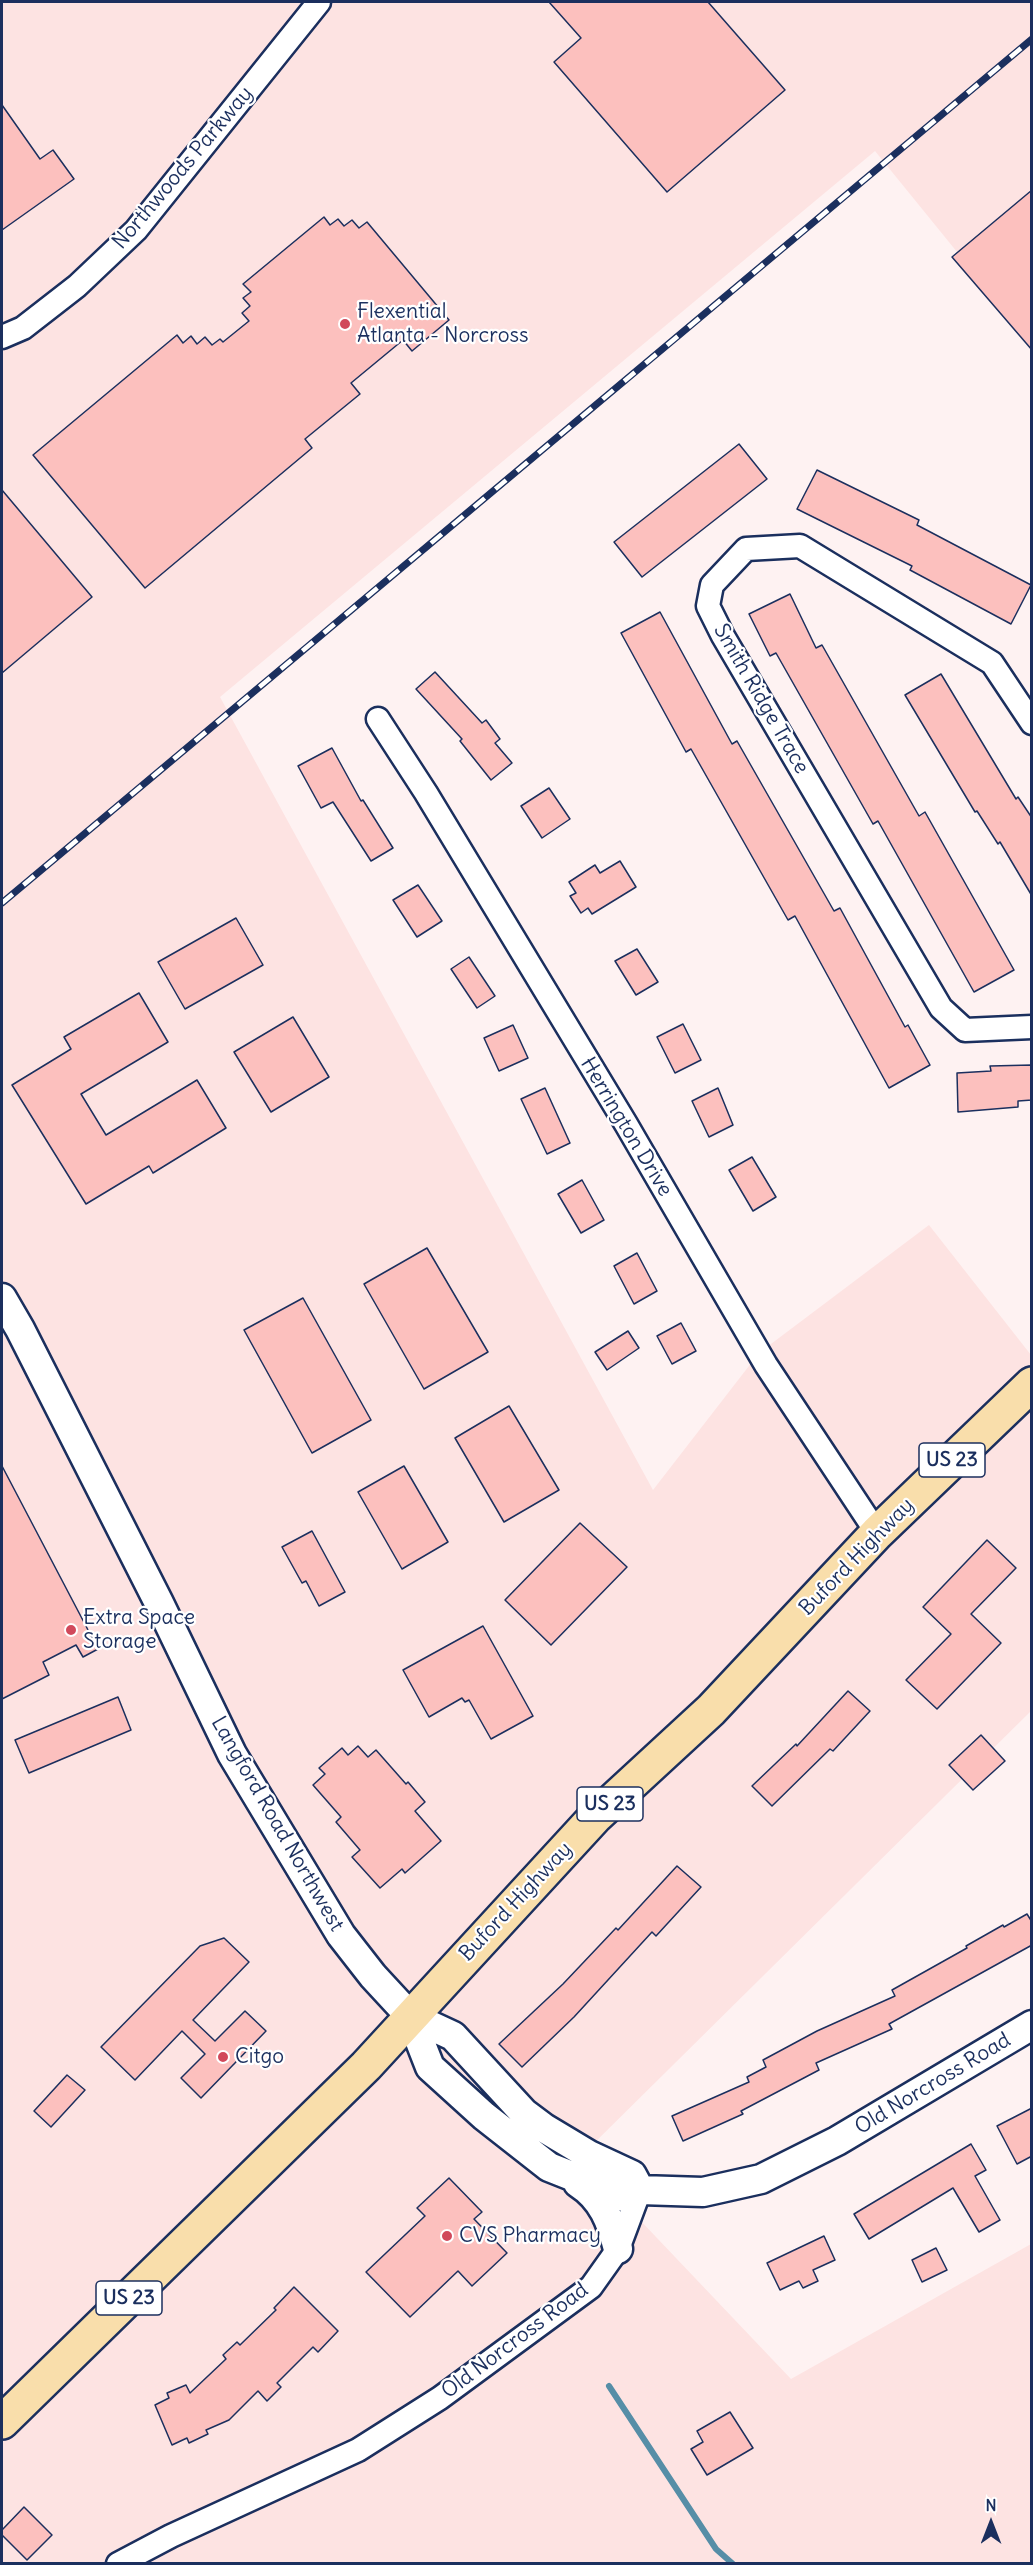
<!DOCTYPE html>
<style>
body{margin:0}
#map{position:relative;width:1033px;height:2565px;overflow:hidden;background:#fef2f2;font-family:Delius,sans-serif}
canvas{display:block}
.frame{position:absolute;inset:0;border:3px solid #1b2f5e;pointer-events:none}
.north{position:absolute;left:961px;top:2493px;width:60px;height:60px;-webkit-text-stroke:4px #fff;paint-order:stroke;rotate:0deg;font-size:16px;font-weight:700;line-height:24px;text-align:center;color:#1b2f5e}
.north::after{content:'';display:block;margin:auto;width:21px;height:27px;background:#1b2f5e;clip-path:polygon(50% 0,100% 100%,50% 72%,0 100%)}
</style>
<div id="map">
<canvas width="1033" height="2565"></canvas>
<div class="frame"></div>
<div class="north">N</div>
</div>
<script>
const g = document.querySelector('canvas').getContext('2d');
g.lineJoin = 'round';
function fill(path, color) { g.fillStyle = color; g.fill(path, 'evenodd'); }
function strokePath(path, color, width, dash) { g.strokeStyle = color; g.lineWidth = width; g.lineCap = dash ? 'butt' : 'round'; g.setLineDash(dash || []); g.stroke(path); }
function write(font, color, halo, rows, align = 'center') {
  g.font = font + ' Delius,sans-serif'; g.lineWidth = 4.5; g.setLineDash([]); g.textBaseline = 'middle'; g.strokeStyle = halo; g.fillStyle = color; for (const [text, x, y, turn = 0] of rows) {
    g.save(); g.translate(x, y); g.rotate((+turn || 0) * Math.PI / 180); g.textAlign = isNaN(turn) ? turn : align; if (halo) g.strokeText(text, 0, 0); g.fillText(text, 0, 0); g.restore();
  }
}
fill(new Path2D(`
 M2,2H1031V343L875,151L220,697L653,1490L759,1353L929,1225L1031,1355V1711L580,2157L791,2379L1031,2244V2563L2,2564Z`), '#fde3e2');
strokePath(new Path2D(`
 M609,2386L716,2549L733,2564`), '#568ea7', 6);
const building = new Path2D(`
 M549,2H708L785,90L667,192L554,62L581,38Z
 M2,105L40,159L53,150L74,179L2,230Z
 M1032,190V350L952,257Z
 M324,217L330,225L338,219L344,226L352,220L359,228L367,222L449,320L412,351L403,340L351,383L360,394L305,439L312,448L145,588L33,455L177,335L183,343L191,336L197,344L205,337L212,345L220,339L223,342L249,321L242,313L250,306L243,298L251,292L243,284Z
 M739,444L767,479L642,577L614,542Z
 M817,470L919,520L917,525L1031,585L1011,624L910,570L912,566L797,509Z
 M2,490L92,597L2,673Z
 M790,594L816,648L822,645L919,816L925,812L1014,970L974,992L878,821L873,824L776,653L770,656L749,614Z
 M660,612L732,744L737,741L834,911L840,908L905,1027L908,1025L930,1065L889,1088L795,916L788,920L691,749L686,752L621,633Z
 M435,672L482,723L486,720L500,739L495,743L512,763L491,780L460,741L462,739L416,689Z
 M941,674L1016,799L1018,797L1032,818V896L1000,842L998,844L977,811L975,812L905,695Z
 M332,748L361,801L363,800L393,848L371,861L333,802L321,808L298,766Z
 M549,788L570,819L542,838L521,806Z
 M620,861L636,887L592,914L588,908L581,913L570,896L576,893L569,882L595,865L600,873Z
 M418,885L442,921L417,937L393,900Z
 M236,918L263,965L185,1009L158,962Z
 M637,949L658,982L636,995L615,961Z
 M469,957L495,996L477,1008L451,969Z
 M139,993L168,1042L81,1094L106,1135L197,1080L226,1128L153,1173L149,1166L86,1204L12,1085L71,1049L64,1037Z
 M293,1017L329,1077L271,1112L234,1052Z
 M683,1024L701,1060L675,1073L657,1037Z
 M513,1025L528,1058L499,1071L484,1038Z
 M1032,1065V1100L1018,1101V1107L958,1112L957,1073L991,1071L990,1066Z
 M545,1088L570,1143L547,1154L521,1099Z
 M718,1088L733,1125L709,1137L692,1101Z
 M752,1157L776,1197L753,1211L729,1170Z
 M582,1180L604,1220L581,1233L558,1194Z
 M427,1248L488,1352L424,1389L364,1284Z
 M637,1253L657,1291L634,1304L614,1266Z
 M303,1298L371,1420L312,1453L244,1330Z
 M681,1323L696,1351L672,1364L657,1336Z
 M628,1331L639,1348L607,1370L595,1352Z
 M509,1406L559,1490L504,1522L455,1438Z
 M2,1466L98,1649L83,1657L76,1645L43,1662L49,1675L2,1699Z
 M404,1466L448,1542L402,1569L358,1492Z
 M580,1523L627,1567L551,1645L505,1600Z
 M312,1531L345,1592L319,1606L306,1581L302,1583L282,1547Z
 M987,1540L1016,1568L971,1614L1001,1643L937,1709L906,1680L951,1634L923,1607Z
 M483,1626L533,1716L491,1739L469,1700L465,1702L462,1698L429,1717L403,1670Z
 M848,1691L870,1711L833,1751L830,1749L772,1806L752,1786L796,1744L797,1746Z
 M118,1697L131,1730L29,1773L15,1740Z
 M981,1735L1005,1761L973,1790L949,1765Z
 M358,1746L368,1757L376,1750L406,1784L408,1782L425,1802L415,1811L441,1841L405,1873L402,1869L380,1888L352,1857L360,1850L336,1822L341,1817L313,1785L325,1774L319,1768L342,1748L348,1755Z
 M677,1866L701,1887L656,1936L652,1932L574,2017L522,2067L499,2044L563,1984L616,1928L618,1930Z
 M1027,1914L1032,1922V1945L889,2024L892,2029L816,2063L819,2070L741,2111L743,2114L683,2141L672,2116L749,2082L747,2077L766,2067L763,2060L817,2031L895,1996L892,1990L967,1948L966,1946L1003,1925L1004,1927Z
 M224,1938L249,1962L193,2020L215,2041L245,2011L266,2031L201,2098L181,2078L205,2054L182,2031L135,2080L101,2047L200,1946Z
 M67,2075L85,2090L51,2127L34,2111Z
 M1032,2108V2156L1017,2164L997,2126Z
 M971,2144L986,2170L975,2176L1000,2220L979,2232L953,2188L869,2239L854,2214Z
 M449,2178L482,2212L474,2219L507,2253L472,2286L458,2271L410,2317L366,2272L425,2216L417,2208Z
 M824,2236L835,2260L813,2270L818,2281L803,2288L799,2281L780,2290L767,2263Z
 M936,2248L947,2270L922,2282L912,2260Z
 M294,2287L338,2331L318,2352L313,2347L277,2383L281,2387L267,2401L258,2391L229,2420L206,2430L208,2434L189,2443L187,2438L172,2445L155,2405L169,2398L167,2393L186,2385L190,2393L226,2359L223,2355L237,2342L240,2345L276,2310L274,2308Z
 M730,2412L753,2448L707,2475L691,2449L703,2442L697,2431Z
 M24,2507L52,2535L27,2560L2,2535V2530Z`);
fill(building, '#fcc0be');
strokePath(building, '#1b2f5e', 1.5);
const minor = new Path2D(`
 M2,337L23,328L77,286L136,230L319,2
 M378,719L426,793L626,1124L766,1365L877,1533
 M1032,723L992,663L800,546L746,549L712,585L708,606L723,636L941,1008L965,1030L1032,1027
 M118,2564L171,2536L358,2450L440,2398L591,2287L618,2249L640,2190`);
const tertiary = new Path2D(`
 M2,1298L20,1329L159,1603L232,1754L341,1935L373,1976L410,2016L453,2036L524,2113L544,2128L589,2155L632,2175L640,2190
 M410,2016L430,2067L484,2116L549,2167L627,2198L640,2190
 M578,2183C603,2199 611,2222 618,2249
 M640,2190L703,2192L761,2179L837,2141L1032,2025`);
const primary = new Path2D(`
 M2,2422L366,2066L596,1816L711,1710L877,1533L1032,1384`);
strokePath(minor, '#1b2f5e', 27);
strokePath(tertiary, '#1b2f5e', 33);
strokePath(primary, '#1b2f5e', 38);
strokePath(minor, '#fff', 22);
strokePath(tertiary, '#fff', 28);
strokePath(primary, '#f9deab', 33);
const rail = new Path2D(`
 M2,903L1032,39`);
strokePath(rail, '#1b2f5e', 7);
strokePath(rail, '#fff', 4.5, [14]);
for (const [x, y, r, color] of [
 [345,324,6,"#d1495b"],
 [71,1630,6,"#d1495b"],
 [223,2057,6,"#d1495b"],
 [447,2236,6,"#d1495b"]
]) { const dot = new Path2D(); dot.arc(x, y, r, 0, 2 * Math.PI); g.fillStyle = color; g.fill(dot); strokePath(dot, '#fff', 2); }
for (const [x, y, w] of [
 [952,1460,66],
 [610,1804,66],
 [129,2298,66]
]) { const box = new Path2D(); box.roundRect(x - w / 2, y - 17, w, 34, 4.5); g.fillStyle = '#fff'; g.fill(box); strokePath(box, '#1b2f5e', 1.5); }
write('bold 20px', '#1b2f5e', null, [
 ["US 23",952,1460],
 ["US 23",610,1804],
 ["US 23",129,2298]
]);
write('21px', '#1b2f5e', '#fff', [
 ["Northwoods Parkway",183,168,-50],
 ["Smith Ridge Trace",761,699,60],
 ["Herrington Drive",626,1127,59],
 ["Buford Highway",857,1557,-46],
 ["Langford Road Northwest",277,1824,60],
 ["Buford Highway",516,1902,-47],
 ["Old Norcross Road",933,2084,-31],
 ["Old Norcross Road",515,2341,-37]
]);
write('21px', '#1b2f5e', '#fff', [
 ["Flexential",357,312],
 ["Atlanta - Norcross",357,336],
 ["Extra Space",83,1618],
 ["Storage",83,1642],
 ["Citgo",235,2057],
 ["CVS Pharmacy",459,2236]
], 'left');
</script>
